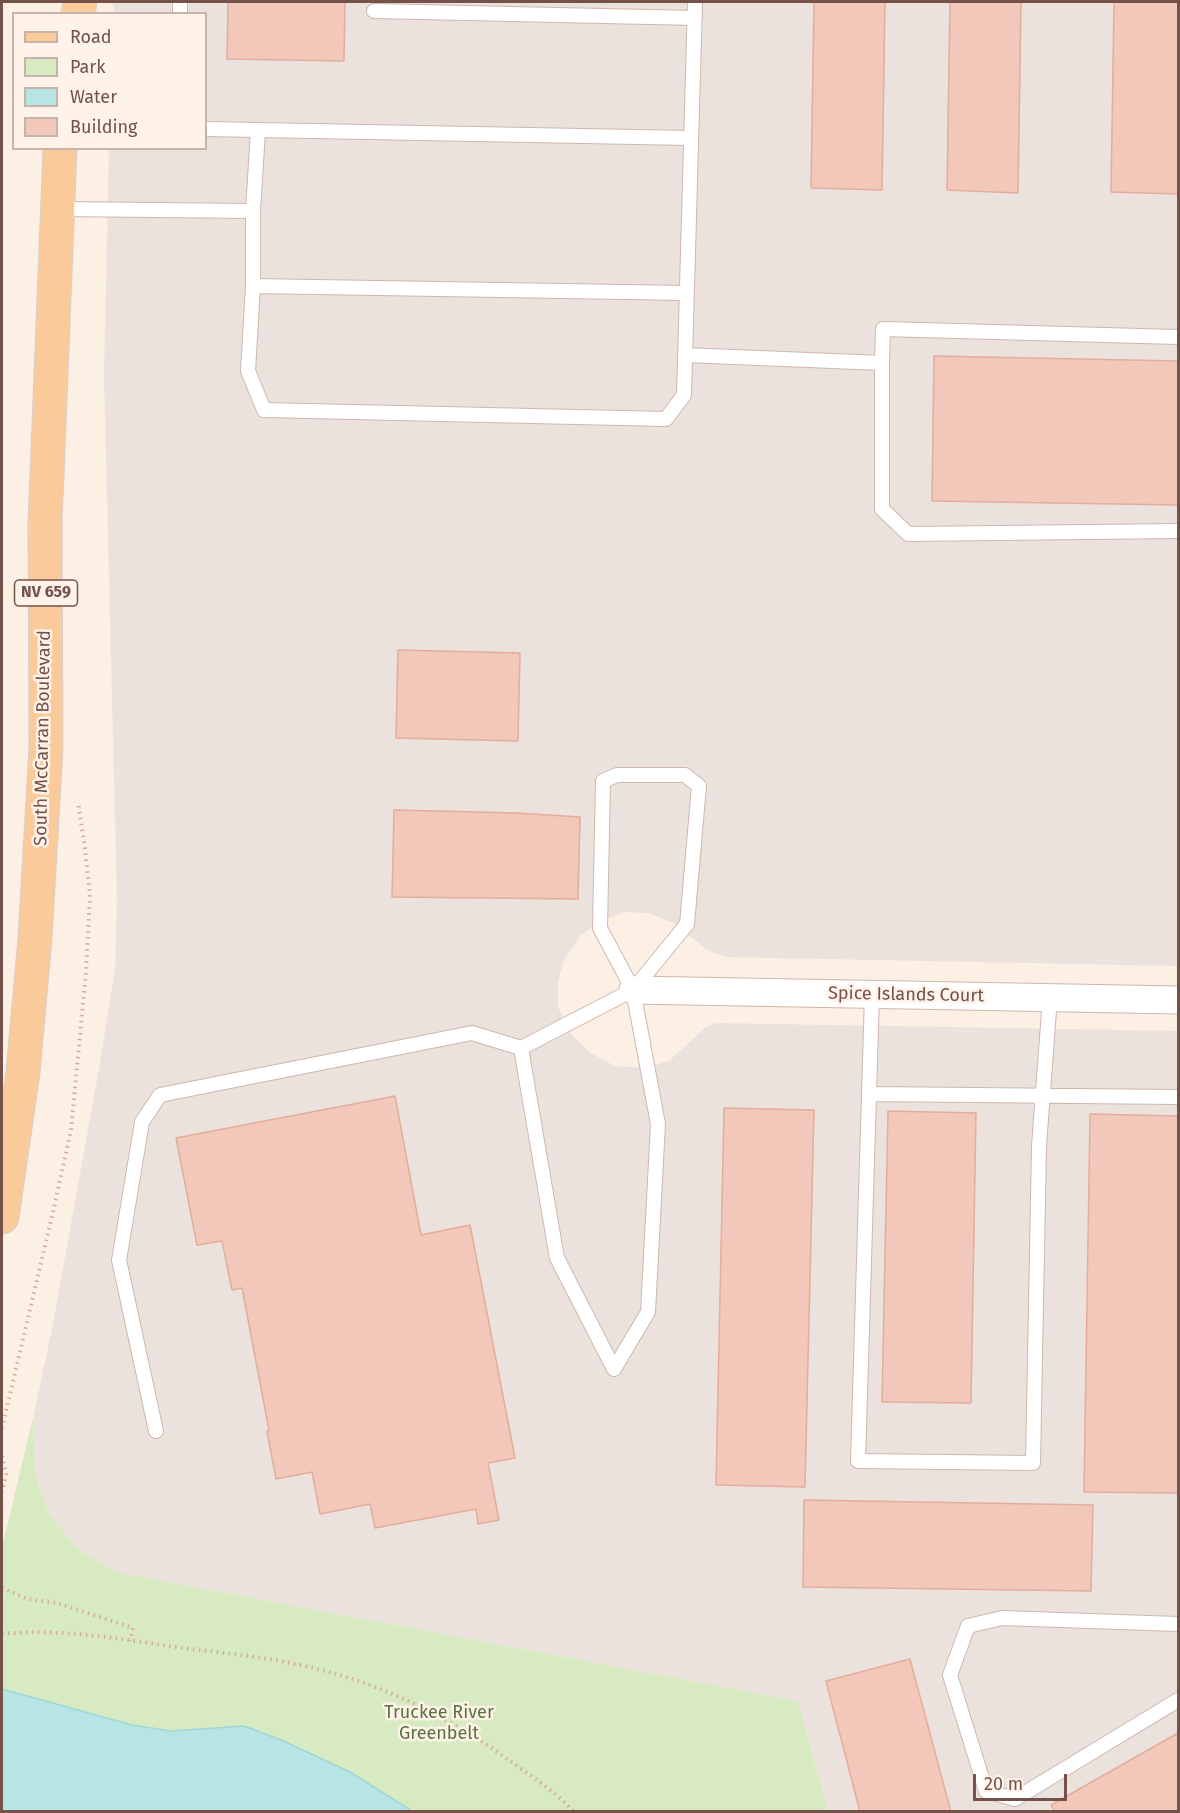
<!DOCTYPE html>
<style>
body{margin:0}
#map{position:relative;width:1180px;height:1813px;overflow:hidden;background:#fcefe3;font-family:"Fira Sans",sans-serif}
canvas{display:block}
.frame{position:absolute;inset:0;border:3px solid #745249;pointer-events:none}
.legend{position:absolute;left:12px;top:12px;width:195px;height:138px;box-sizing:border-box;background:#fff3e9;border:2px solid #c7b3a9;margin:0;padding:8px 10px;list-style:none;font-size:18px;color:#745249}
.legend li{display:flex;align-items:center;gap:12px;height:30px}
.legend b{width:30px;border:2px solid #c7b3a9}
.scale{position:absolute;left:973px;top:1774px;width:94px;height:27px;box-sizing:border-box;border:3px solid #745249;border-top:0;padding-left:8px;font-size:18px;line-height:21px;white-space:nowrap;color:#745249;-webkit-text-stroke:4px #fff3e9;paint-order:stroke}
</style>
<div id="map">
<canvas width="1180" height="1813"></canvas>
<div class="frame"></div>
<ul class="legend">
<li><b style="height:8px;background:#fbca9b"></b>Road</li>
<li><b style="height:16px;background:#d7eac1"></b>Park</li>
<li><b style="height:16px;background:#b7e5e6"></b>Water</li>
<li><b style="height:16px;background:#f2c8ba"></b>Building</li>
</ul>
<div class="scale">20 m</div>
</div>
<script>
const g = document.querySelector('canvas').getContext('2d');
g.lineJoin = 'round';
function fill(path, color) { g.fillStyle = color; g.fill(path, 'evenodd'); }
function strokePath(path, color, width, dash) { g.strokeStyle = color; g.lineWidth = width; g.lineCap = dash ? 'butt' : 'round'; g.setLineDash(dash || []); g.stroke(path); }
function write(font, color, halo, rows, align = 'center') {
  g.font = font + ' "Fira Sans",sans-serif'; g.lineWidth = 5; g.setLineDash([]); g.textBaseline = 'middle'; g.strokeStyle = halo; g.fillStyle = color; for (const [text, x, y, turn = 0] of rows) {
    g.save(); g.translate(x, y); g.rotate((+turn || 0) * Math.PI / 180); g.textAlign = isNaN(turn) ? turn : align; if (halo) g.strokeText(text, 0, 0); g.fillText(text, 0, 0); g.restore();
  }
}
fill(new Path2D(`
 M114,2H1178V966L725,957L707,950L674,923L648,913L625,912L603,920L580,936L564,960L558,982V1007L570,1033L589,1052L615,1066L645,1068L669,1061L705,1028L715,1023L1178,1031V1811H828L798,1701L115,1572L76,1548L48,1512L35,1474L33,1418L52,1329L99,1069L115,970L117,900L104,375L109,149L206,148V14L113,13Z`), '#ebe2de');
fill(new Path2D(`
 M33,1418L35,1474L48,1512L76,1548L115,1572L798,1701L828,1811H412L350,1772L281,1740L244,1726L171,1731L132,1725L2,1689V1547Z`), '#d7eac1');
const water = new Path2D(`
 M2,1689L132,1725L171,1731L244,1726L281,1740L350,1772L412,1811H2Z`);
fill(water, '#b7e5e6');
strokePath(water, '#9ed7d7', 1.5);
const building = new Path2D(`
 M228,2H345L344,61L227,59Z
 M814,2H885L882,190L811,188Z
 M950,2H1021L1018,193L947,190Z
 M1114,2H1178V194L1111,192Z
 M934,356L1178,361V505L932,501Z
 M398,650L520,653L518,741L396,738Z
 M394,810L517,813L580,817L578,899L392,897Z
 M395,1096L421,1235L470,1225L515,1458L488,1463L499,1520L478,1524L476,1509L375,1528L370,1504L320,1514L312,1472L276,1479L267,1431L269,1430L242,1288L232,1290L222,1241L197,1245L176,1138Z
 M724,1108L814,1110L805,1487L716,1485Z
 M888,1111L976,1113L971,1403L882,1402Z
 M1090,1114L1178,1116V1493L1084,1492Z
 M804,1500L1093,1505L1091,1591L803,1587Z
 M910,1659L951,1812H860L826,1681Z
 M1178,1733V1812H1055L1051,1805Z`);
fill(building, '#f2c8ba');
strokePath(building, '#e4ac9b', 1.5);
const lane = new Path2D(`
 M374,11L695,18
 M180,14V2
 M206,129L258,130L253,211V286L248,371L264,410L666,419L684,395L695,2
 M258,130L691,138
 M57,209L253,211
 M253,286L687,293
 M685,355L882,363L883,329L1178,337
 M882,363V509L908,534L1178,531
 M872,994L858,1461L1033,1463L1039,1146L1050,997
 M521,1048L633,990L687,924L699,786L685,775H617L603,781L600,928L633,990L658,1124L648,1312L614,1369
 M870,1094L1178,1097
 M156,1431L119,1260L142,1122L160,1095L472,1033L521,1048L557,1258L614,1369
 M1178,1624L1002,1618L968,1626L950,1675L986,1791L1015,1799L1178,1700`);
const street = new Path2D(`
 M633,990L1178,1000`);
const primary = new Path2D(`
 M78,14L80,2
 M2,1217L23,1072L35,938L46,748L45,524L60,148`);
strokePath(lane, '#cfb7ac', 16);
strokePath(street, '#cfb7ac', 29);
strokePath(primary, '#d8cfcc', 35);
strokePath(new Path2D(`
 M2,1428L53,1212L71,1130L86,972L90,895L84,841L78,802
 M2,1456L6,1474L2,1492
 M2,1588L27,1599L57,1603L133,1628L130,1641
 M2,1634C55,1628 115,1638 169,1646C211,1652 254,1655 295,1664C374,1680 441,1712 506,1758C528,1774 555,1791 574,1812`), '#d6ac9e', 4, [1.5, 4.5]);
strokePath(lane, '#fff', 14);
strokePath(street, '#fff', 27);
strokePath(primary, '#fbca9b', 33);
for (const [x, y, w] of [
 [46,593,63]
]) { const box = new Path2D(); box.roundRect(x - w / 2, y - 13, w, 26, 4.5); g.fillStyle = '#fff3e9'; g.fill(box); strokePath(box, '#745249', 1.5); }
write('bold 16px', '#745249', null, [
 ["NV 659",46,593]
]);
write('18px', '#745249', '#fff3e9', [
 ["South McCarran Boulevard",43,738,-89],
 ["Spice Islands Court",906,995,1]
]);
write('18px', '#56743e', '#fff3e9', [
 ["Truckee River",439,1713],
 ["Greenbelt",439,1734]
]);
</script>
